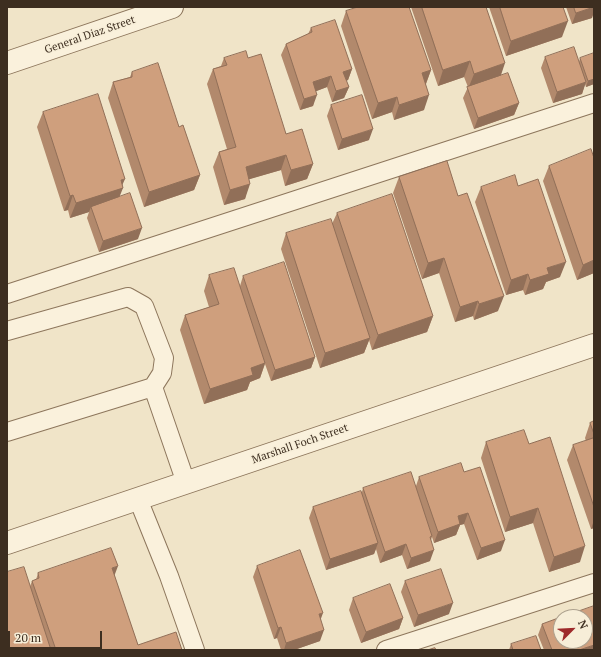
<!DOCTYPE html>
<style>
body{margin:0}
#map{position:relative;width:601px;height:657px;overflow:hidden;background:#f0e4c8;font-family:"PT Serif",serif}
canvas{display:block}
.frame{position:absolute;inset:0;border:8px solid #3d2e20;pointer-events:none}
.north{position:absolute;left:553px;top:609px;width:40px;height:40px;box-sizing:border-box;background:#f7eed8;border:1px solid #ada18e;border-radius:50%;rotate:66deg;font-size:11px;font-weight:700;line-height:16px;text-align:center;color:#3d2e20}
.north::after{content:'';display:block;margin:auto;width:14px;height:18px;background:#9e2a2b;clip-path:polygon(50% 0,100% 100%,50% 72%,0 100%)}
.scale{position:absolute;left:8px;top:631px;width:94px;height:18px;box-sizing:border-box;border:2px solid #3d2e20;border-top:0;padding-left:5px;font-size:12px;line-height:14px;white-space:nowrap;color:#3d2e20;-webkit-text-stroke:3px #f7eed8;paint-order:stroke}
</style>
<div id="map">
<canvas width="601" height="657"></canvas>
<div class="frame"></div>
<div class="north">N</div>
<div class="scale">20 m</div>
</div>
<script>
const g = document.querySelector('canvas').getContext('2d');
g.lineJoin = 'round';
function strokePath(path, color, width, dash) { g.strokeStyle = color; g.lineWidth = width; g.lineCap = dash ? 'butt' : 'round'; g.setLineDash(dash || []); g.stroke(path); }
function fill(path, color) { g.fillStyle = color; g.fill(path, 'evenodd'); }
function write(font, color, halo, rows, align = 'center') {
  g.font = font + ' "PT Serif",serif'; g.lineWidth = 3; g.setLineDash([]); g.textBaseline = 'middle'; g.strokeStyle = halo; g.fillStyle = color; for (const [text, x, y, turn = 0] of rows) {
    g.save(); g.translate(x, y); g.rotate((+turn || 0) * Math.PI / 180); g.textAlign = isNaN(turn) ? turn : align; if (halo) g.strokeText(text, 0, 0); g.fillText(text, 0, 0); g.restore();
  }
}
const service = new Path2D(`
 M7,294L594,103
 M7,331L128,297L144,306L164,358L162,373L153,387L7,432
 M153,387L186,483
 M138,499L169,576L195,650
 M386,650L594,583`);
const minor = new Path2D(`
 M7,63L172,7
 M7,543L594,345`);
strokePath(service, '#8d765c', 20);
strokePath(minor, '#8d765c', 24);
strokePath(service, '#faf1dc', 18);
strokePath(minor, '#faf1dc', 22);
fill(new Path2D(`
 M411,7H486L501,75L519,103L514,115L474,129L463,98L468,87L464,77L438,86Z
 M489,7H563L562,37L506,56Z
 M566,7H594L592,18L572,24Z
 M346,11L431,70L426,84L424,110L394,120L392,112L372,119L341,26Z
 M311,28L352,69L348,80L346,81L349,87L344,98L332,102L327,87L316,91L313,106L300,110L281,55L286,44L308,34Z
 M545,57L579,62L580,58L594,84L586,87L585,84L582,94L553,103L541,68Z
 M224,58H248L286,134L313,164L307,179L285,186L281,170L249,179L245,199L224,205L213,167L219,152L227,149L207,84L213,69L221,66Z
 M132,72L179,127L200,175L194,190L144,207L108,98L113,82L130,77Z
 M331,105L369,140L338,150L327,116Z
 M43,112L122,185L119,197L138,239L99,252L87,218L89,212L70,218L68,210L64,211L37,127Z
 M594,158V273L577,280L543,181L549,166Z
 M399,177L458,196L498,311L474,320L473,316L455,322L439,273L422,279L393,193Z
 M518,186L560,277L546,282L543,289L525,295L523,290L506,295L475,202L481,187Z
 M337,213L433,316L427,332L372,350L369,340L364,353L320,368L281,249L286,233L332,224Z
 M209,275L240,286L243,276L315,357L311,368L271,381L265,364L260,378L250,382L247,390L204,404L180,330L185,315L209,307L204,291Z
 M594,419V528L591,529L567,460L573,445L586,441L585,438L590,423L593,422Z
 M486,442L529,444L580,562L549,572L533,523L505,532L481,458Z
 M464,472L501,551L477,560L464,524L460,525L456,535L434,543L432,537L431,540L430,561L407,569L402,555L380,563L376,549L374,554L326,570L309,518L313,507L362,492L363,488L416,486L419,477Z
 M257,566L321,618L320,641L294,650H281L277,638L274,639L253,577Z
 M38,573L114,575L138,645L182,650H7L32,581L36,580Z
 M405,581L449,614L414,627L401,592Z
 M353,598L403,618L399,629L361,643L349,610Z
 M542,624L594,650H544L538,635Z
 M511,644L541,650H509Z`), '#b2896c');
fill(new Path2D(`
 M594,7V12L592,18L572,24L576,13Z
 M568,21L562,37L506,56L511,41Z
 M470,61L464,77L438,86L443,70Z
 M505,63L500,78L468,89L474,74Z
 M352,69L348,80L339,83L343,72Z
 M431,70L425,86L422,73Z
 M331,76L327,87L309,94L313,82Z
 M594,79V84L586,87L588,81Z
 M586,82L582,94L553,103L557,92Z
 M349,87L344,98L332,102L336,91Z
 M317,95L313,106L300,110L304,99Z
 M429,95L424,110L394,120L399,105Z
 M397,97L392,112L372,119L378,103Z
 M519,103L514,115L474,129L478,118Z
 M373,129L369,140L338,150L342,139Z
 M286,155L281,170L240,182L246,167Z
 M313,164L307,179L285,186L291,170Z
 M200,175L194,190L144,207L149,192Z
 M125,179L121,188H123L117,203L91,207L89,212L70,218L76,203L121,180Z
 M250,184L245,199L224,205L230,190Z
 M73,195L68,210L64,211L70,196Z
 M142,228L138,239L99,252L103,241Z
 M444,258L439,273L422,279L428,263Z
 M594,260V273L577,280L583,265Z
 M566,262L560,277L546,282L543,289L525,295L530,280L547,268Z
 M528,274L523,290L506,295L511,280Z
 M504,296L498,311L474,320L479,304Z
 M478,301L473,316L455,322L460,307Z
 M433,316L427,332L372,350L378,335Z
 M370,338L364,353L320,368L325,353Z
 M315,357L311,368L271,381L275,370Z
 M265,363L260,378L250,382L247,390L204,404L210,389L251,368Z
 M538,508L533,523L505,532L510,517Z
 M468,513L464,524L460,525L456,535L434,543L438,532L458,516Z
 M594,520V528L591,529Z
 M505,540L501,551L477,560L481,548Z
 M378,543L374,554L326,570L330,559Z
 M406,544L402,555L380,563L385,552Z
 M585,546L580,562L549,572L554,557Z
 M434,550L430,561L407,569L411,558Z
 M118,566L112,582V568Z
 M453,603L449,614L414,627L418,615Z
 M323,613L319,624V614Z
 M403,618L399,629L361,643L366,632Z
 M281,627L277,638L274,639L278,628Z
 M324,630L320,641L294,650H284L286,643Z
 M594,645V650H579Z`), '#916f58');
const building = new Path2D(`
 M358,7H409L431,70L422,73L429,95L399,105L397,97L378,103L346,11Z
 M422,7H486L505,63L474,74L470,61L443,70Z
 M500,7H563L568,21L511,41Z
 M574,7H594L576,13Z
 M335,20L352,69L343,72L349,87L336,91L331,76L313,82L317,95L304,99L286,44L312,32L311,28Z
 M574,47L586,82L557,92L545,57Z
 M246,51L248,58L261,54L286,134L302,129L313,164L291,170L286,155L246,167L250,184L230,190L219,152L236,147L213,69L227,65L224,58Z
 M594,53V79L588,81L580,58Z
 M158,63L179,127L183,125L200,175L149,192L113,82L132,77V72Z
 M508,73L519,103L478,118L467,87Z
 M98,94L125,179L121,180L123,188L76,203L73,195L70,196L43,112Z
 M362,95L373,129L342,139L331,105Z
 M591,149L594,158V260L583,265L549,166Z
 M447,161L458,196L467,193L504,296L479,304L478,301L460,307L444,258L428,263L399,177Z
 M515,175L518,186L538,179L566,262L547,268L549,274L530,280L528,274L511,280L481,187Z
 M130,193L142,228L103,241L91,207Z
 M392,194L433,316L378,335L337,213Z
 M331,219L370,338L325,353L286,233Z
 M284,262L315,357L275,370L243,276Z
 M234,268L265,363L251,368L253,375L210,389L185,315L219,304L209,275Z
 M594,421V434L590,423Z
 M524,430L529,444L550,437L585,546L554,557L538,508L510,517L486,442Z
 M594,438V507L573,445Z
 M461,463L464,472L480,467L505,540L481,548L468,513L458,516L460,524L438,532L419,477Z
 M411,472L432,536L430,537L434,550L411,558L406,544L385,552L363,488Z
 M361,491L378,543L330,559L313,507Z
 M111,548L118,566L112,568L138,645L176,632L182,650H56L32,581L39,578L38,573Z
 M300,550L323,613L319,614L324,630L286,643L281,627L278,628L257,566Z
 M24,567L51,650H7V572Z
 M441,569L453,603L418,615L405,581Z
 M390,584L403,618L366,632L353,598Z
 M594,606V645L579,650H552L542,624L561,617V641H585V617H562Z
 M536,636L541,650H513L511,644Z
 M435,648L436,650H428Z`);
fill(building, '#cf9f7d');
strokePath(building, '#916f58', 1);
write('11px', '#3d2e20', '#f7eed8', [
 ["General Diaz Street",90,35,-19],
 ["Marshall Foch Street",300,444,-19]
]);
</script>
